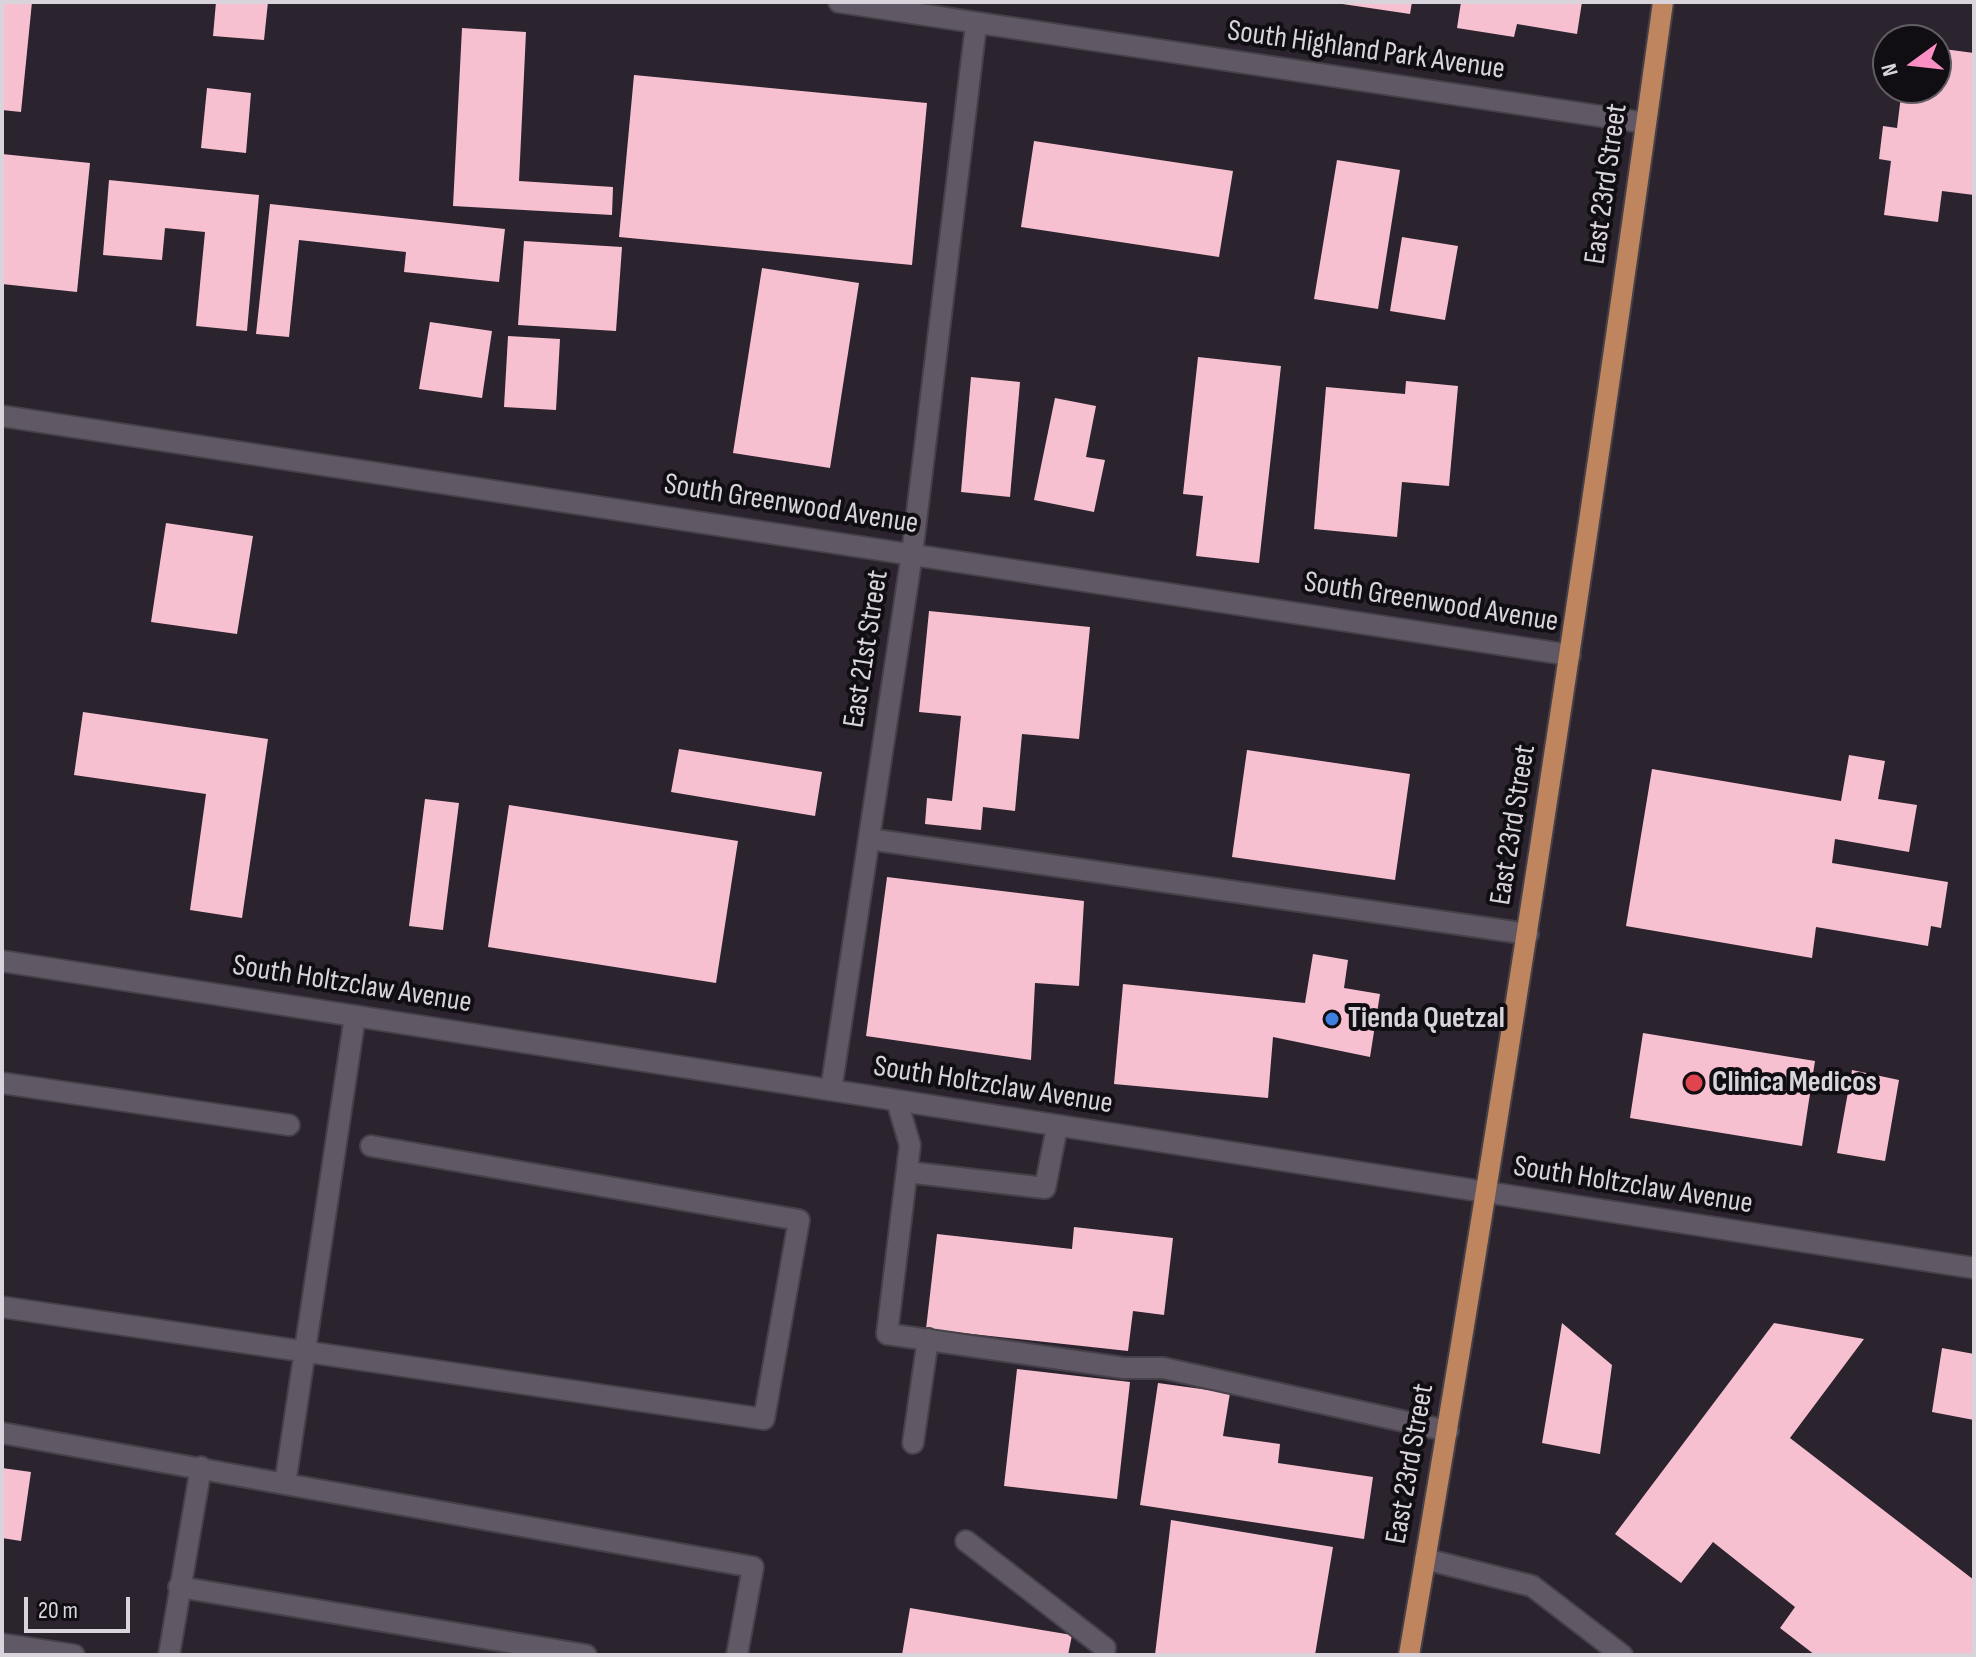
<!DOCTYPE html>
<style>
body{margin:0}
#map{position:relative;width:1976px;height:1657px;overflow:hidden;background:#2b232e;font-family:"Sofia Sans Condensed",sans-serif}
canvas{display:block}
.frame{position:absolute;inset:0;border:4px solid #d9d4dc;pointer-events:none}
.north{position:absolute;left:1872px;top:24px;width:80px;height:80px;box-sizing:border-box;background:#110e13;border:2px solid #615d63;border-radius:50%;rotate:255deg;font-size:22px;font-weight:700;line-height:32px;text-align:center;color:#d9d4dc}
.north::after{content:'';display:block;margin:auto;width:28px;height:36px;background:#fc8fc3;clip-path:polygon(50% 0,100% 100%,50% 72%,0 100%)}
.scale{position:absolute;left:24px;top:1597px;width:106px;height:36px;box-sizing:border-box;border:4px solid #d9d4dc;border-top:0;padding-left:10px;font-size:24px;line-height:28px;white-space:nowrap;color:#d9d4dc;-webkit-text-stroke:6px #110e13;paint-order:stroke}
</style>
<div id="map">
<canvas width="1976" height="1657"></canvas>
<div class="frame"></div>
<div class="north">N</div>
<div class="scale">20 m</div>
</div>
<script>
const g = document.querySelector('canvas').getContext('2d');
g.lineJoin = 'round';
function fill(path, color) { g.fillStyle = color; g.fill(path, 'evenodd'); }
function strokePath(path, color, width, dash) { g.strokeStyle = color; g.lineWidth = width; g.lineCap = dash ? 'butt' : 'round'; g.setLineDash(dash || []); g.stroke(path); }
function write(font, color, halo, rows, align = 'center') {
  g.font = font + ' "Sofia Sans Condensed",sans-serif'; g.lineWidth = 8; g.setLineDash([]); g.textBaseline = 'middle'; g.strokeStyle = halo; g.fillStyle = color; for (const [text, x, y, turn = 0] of rows) {
    g.save(); g.translate(x, y); g.rotate((+turn || 0) * Math.PI / 180); g.textAlign = isNaN(turn) ? turn : align; if (halo) g.strokeText(text, 0, 0); g.fillText(text, 0, 0); g.restore();
  }
}
fill(new Path2D(`
 M2,2H32L21,112L2,110Z
 M216,2H268L264,40L213,36Z
 M1329,2H1412L1410,14Z
 M1461,2H1582L1577,34L1517,24L1514,37L1457,28Z
 M462,28L526,32L519,181L613,187L612,215L453,206Z
 M1936,48L1974,53V195L1942,191L1938,222L1884,215L1891,161L1879,159L1883,126L1897,128L1902,88H1936Z
 M634,75L927,103L912,265L619,237Z
 M207,88L251,93L246,153L201,148Z
 M1034,141L1233,171L1219,257L1021,227Z
 M2,154L90,163L77,292L2,284Z
 M1337,160L1400,170L1378,309L1314,299Z
 M109,180L259,195L247,331L196,326L205,232L165,228L162,260L103,255Z
 M270,204L505,229L499,282L404,272L406,252L299,240L289,337L256,334Z
 M1402,237L1458,246L1445,320L1390,311Z
 M524,241L622,247L616,331L518,325Z
 M762,268L859,283L830,468L733,453Z
 M430,322L492,331L482,398L419,389Z
 M508,336L560,339L556,410L504,407Z
 M1198,357L1281,366L1259,563L1196,556L1203,496L1183,494Z
 M971,377L1020,382L1010,497L961,492Z
 M1406,381L1458,386L1449,486L1402,482L1397,537L1314,529L1326,387L1405,394Z
 M1055,398L1096,406L1086,457L1105,460L1094,512L1034,500Z
 M166,523L253,536L237,634L151,622Z
 M929,611L1090,627L1079,739L1022,734L1015,811L983,807L981,830L925,824L927,798L952,801L961,716L919,712Z
 M83,712L268,739L242,918L190,910L206,794L74,775Z
 M679,749L822,772L815,816L671,792Z
 M1247,750L1410,774L1395,880L1232,857Z
 M1849,755L1885,761L1878,799L1917,805L1909,852L1835,839L1832,863L1948,882L1941,928L1931,926L1928,946L1816,927L1812,958L1626,926L1652,769L1841,801Z
 M425,799L459,803L443,930L409,926Z
 M509,805L738,841L716,983L488,947Z
 M887,877L1084,901L1079,986L1035,983L1031,1060L866,1036Z
 M1313,954L1348,960L1344,988L1380,994L1370,1057L1273,1037L1268,1098L1114,1084L1123,984L1305,1003Z
 M1643,1033L1815,1061L1802,1146L1630,1118Z
 M1852,1070L1899,1080L1885,1161L1837,1153Z
 M1074,1227L1173,1238L1164,1315L1133,1311L1128,1351L926,1329L937,1234L1072,1249Z
 M1562,1323L1612,1365L1600,1454L1542,1443Z
 M1774,1323L1864,1339L1790,1438L1974,1580V1655H1815L1780,1628L1795,1607L1713,1542L1681,1583L1615,1534Z
 M1942,1348L1974,1354V1420L1932,1412Z
 M1017,1369L1130,1382L1117,1499L1004,1486Z
 M1158,1383L1230,1393L1223,1436L1280,1444L1278,1463L1373,1477L1364,1539L1140,1505Z
 M2,1468L31,1472L21,1541L2,1538Z
 M1171,1520L1333,1547L1315,1655H1155Z
 M910,1608L1072,1635L1068,1655H902Z`), '#f7c0d0');
const lane = new Path2D(`
 M2,1083L289,1125
 M897,1101L910,1145L887,1334L1124,1368H1163L1448,1431
 M907,1172L1045,1188L1057,1127
 M2,1307L764,1419L799,1220L371,1146
 M2,1433L285,1484L355,1016
 M913,1443L928,1339
 M285,1484L753,1567L737,1655
 M966,1541L1105,1648L1104,1655
 M179,1587L586,1655
 M2,1644L74,1655
 M169,1655L201,1467`);
const street = new Path2D(`
 M839,2L1646,123
 M2,416L1570,655
 M869,839L1528,934
 M831,1090L912,554L976,25
 M1425,1559L1532,1586L1622,1655`);
const secondary = new Path2D(`
 M2,961L1974,1268`);
const primary = new Path2D(`
 M1409,1655C1503,1105 1587,554 1663,2`);
strokePath(lane, '#464149', 24);
strokePath(street, '#464149', 24);
strokePath(secondary, '#464149', 24);
strokePath(primary, '#464149', 24);
strokePath(lane, '#605864', 20);
strokePath(street, '#605864', 20);
strokePath(secondary, '#605864', 20);
strokePath(primary, '#bf855e', 20);
for (const [x, y, r, color] of [
 [1332,1019,8,"#3f7fe0"],
 [1694,1083,10,"#e0444e"]
]) { const dot = new Path2D(); dot.arc(x, y, r, 0, 2 * Math.PI); g.fillStyle = color; g.fill(dot); strokePath(dot, '#110e13', 3); }
write('30px', '#d9d4dc', '#110e13', [
 ["South Highland Park Avenue",1366,51,8],
 ["East 23rd Street",1607,184,-82],
 ["South Greenwood Avenue",791,505,9],
 ["South Greenwood Avenue",1431,603,9],
 ["East 21st Street",867,649,-81],
 ["East 23rd Street",1514,825,-81],
 ["South Holtzclaw Avenue",352,985,9],
 ["South Holtzclaw Avenue",993,1086,9],
 ["South Holtzclaw Avenue",1633,1186,9],
 ["East 23rd Street",1411,1464,-80]
]);
write('bold 30px', '#d9d4dc', '#110e13', [
 ["Tienda Quetzal",1348,1019],
 ["Clinica Medicos",1712,1083]
], 'left');
</script>
